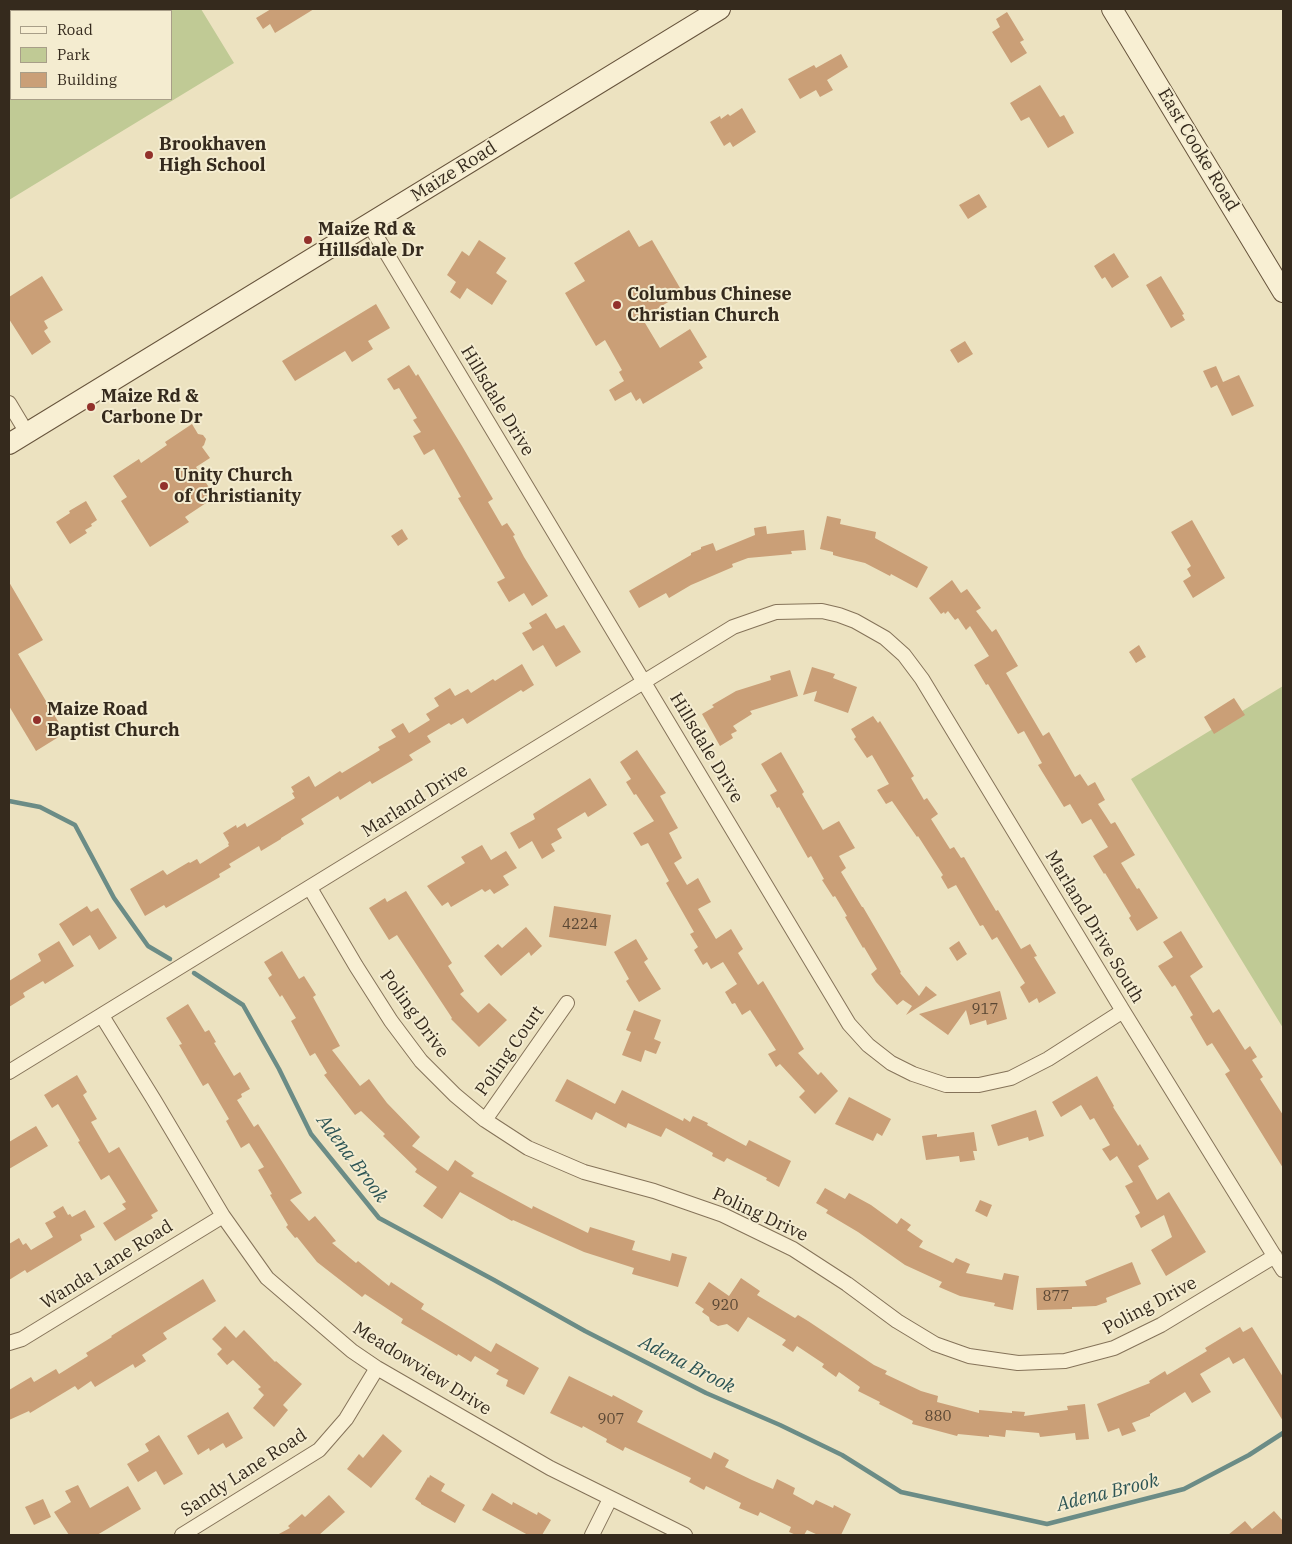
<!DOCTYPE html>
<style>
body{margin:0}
#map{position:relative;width:1292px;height:1544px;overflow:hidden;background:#ece2c0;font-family:"IBM Plex Serif",serif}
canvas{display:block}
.frame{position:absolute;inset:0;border:10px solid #352a1d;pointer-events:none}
.legend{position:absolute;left:10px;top:10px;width:162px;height:90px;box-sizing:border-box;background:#f4ecd0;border:1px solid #a89e88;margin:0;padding:6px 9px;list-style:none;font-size:15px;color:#352a1d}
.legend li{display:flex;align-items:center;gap:10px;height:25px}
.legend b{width:25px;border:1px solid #a89e88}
</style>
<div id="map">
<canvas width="1292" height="1544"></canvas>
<div class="frame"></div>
<ul class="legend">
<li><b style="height:6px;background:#f8efd3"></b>Road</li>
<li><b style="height:14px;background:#c0ca95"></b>Park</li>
<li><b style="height:14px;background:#ca9f77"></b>Building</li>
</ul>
</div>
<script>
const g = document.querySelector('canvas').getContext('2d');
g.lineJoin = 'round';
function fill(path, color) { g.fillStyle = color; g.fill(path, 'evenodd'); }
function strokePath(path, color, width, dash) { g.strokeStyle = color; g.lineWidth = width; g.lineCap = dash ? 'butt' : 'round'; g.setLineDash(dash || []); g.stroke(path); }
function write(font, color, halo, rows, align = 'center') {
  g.font = font + ' "IBM Plex Serif",serif'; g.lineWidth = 4; g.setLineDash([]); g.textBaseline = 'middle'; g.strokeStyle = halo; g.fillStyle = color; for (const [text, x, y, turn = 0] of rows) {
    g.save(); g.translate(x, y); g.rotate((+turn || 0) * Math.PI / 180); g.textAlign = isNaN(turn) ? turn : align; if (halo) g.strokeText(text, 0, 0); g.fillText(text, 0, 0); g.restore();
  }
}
fill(new Path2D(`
 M9,9H201L234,63L9,200ZM11,11H171V99H11Z
 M1283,686V1028L1131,779Z`), '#c0ca95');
strokePath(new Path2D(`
 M9,801L40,807L75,825L114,898L148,946L170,959
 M194,973L243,1005L279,1069L311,1134L379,1218L494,1280L585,1331L706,1393L780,1425L842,1455L901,1492L1047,1524L1184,1489L1249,1455L1283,1433`), '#6b8c86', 4.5);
fill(new Path2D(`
 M271,9H314L275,33L270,24L263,29L256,18Z
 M1007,12L1024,40L1020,42L1027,53L1011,63L992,32L1000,27L996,19Z
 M841,54L848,67L827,80L833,90L820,97L816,90L800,99L788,79L814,65L816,68Z
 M1040,85L1060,117L1064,115L1074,133L1048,148L1029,117L1021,121L1010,103Z
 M742,108L756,132L733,147L730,142L724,146L710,122L720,116L721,119L728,114L730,116Z
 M979,194L987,207L968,219L959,205Z
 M629,230L639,247L652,240L683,293L642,318L660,348L690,329L707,357L699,362L703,368L643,404L640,398L636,401L631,392L615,401L609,390L624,381L619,372L622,370L605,340L596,346L565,293L585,281L574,263Z
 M479,240L506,258L496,273L507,281L492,305L467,288L460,299L450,292L456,282L447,275L462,251L469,256Z
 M1114,253L1129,277L1112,288L1105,277L1102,279L1094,266Z
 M42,276L63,310L44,321L48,328L44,331L51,342L32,355L9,319V297Z
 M1161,276L1184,314L1182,315L1185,320L1171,328L1146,285Z
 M376,304L390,328L368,341L373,349L352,362L345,351L295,381L282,361Z
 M965,341L973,354L958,363L950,350Z
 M409,365L416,376L418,374L462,446L493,499L488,502L502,526L507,523L515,535L513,536L524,557L548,596L532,606L524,593L509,602L497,582L505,578L458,498L461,497L434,449L424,455L413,436L421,432L413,420L417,418L399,388L394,390L387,379Z
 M1216,366L1223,382L1239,375L1254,406L1232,416L1217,385L1211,388L1203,371Z
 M192,424L198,434L203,435L206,439L204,445L202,447L210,458L196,467L215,497L185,517L189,522L150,547L121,501L127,497L113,476L139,459L141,463L167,445L165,442Z
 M86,501L97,520L91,524L92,526L85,530L87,533L70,544L56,522L70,513L69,511Z
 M827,516L841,519L840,524L876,532L875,538L928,567L917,588L891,574L890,576L865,563L840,557L833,555V552L820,549Z
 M1192,520L1225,578L1193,598L1183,581L1191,576L1187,569L1191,566L1171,532Z
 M766,526L767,534L804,530L806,550L791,551L792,554L748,558L732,564L733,567L691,585L669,598L666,593L639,608L629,591L691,555V553L701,549V547L713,543L716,551L755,535L754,528Z
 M402,529L408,539L398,546L391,536Z
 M952,580L961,593L967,589L981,608L976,611L992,632L996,629L1018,666L1006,673L1043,736L1049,732L1075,777L1080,774L1088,786L1095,782L1105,800L1098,804L1111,824L1115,822L1135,855L1121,863L1137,889L1139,888L1158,918L1137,931L1129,918L1131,916L1105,873L1104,874L1093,856L1108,847L1091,819L1082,824L1070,804L1064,807L1038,765L1042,763L1024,731L1018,734L988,684L986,685L974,665L989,656L970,626L966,630L958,618L955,620L948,611L945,614L944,612L941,614L929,598Z
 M9,582L43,640L18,654L65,733L36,751L9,706Z
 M546,613L556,629L564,625L581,652L556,667L543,645L533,651L522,633L532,628L529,623Z
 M1139,645L1146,657L1136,663L1129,652Z
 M522,664L534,685L523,692L521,690L467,724L463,718L451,725L449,723L427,736L431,742L409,755L413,760L372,784L370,781L340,800L338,796L301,819L304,824L281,838V839L261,851L259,846L229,864L231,867L219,874L220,877L166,908L164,905L145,916L130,889L163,870L167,875L189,862L190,863L197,859L200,864L229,846L228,844L229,843L223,833L236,825L237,828L245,823L247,827L295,798L292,793L294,792L291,787L309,776L315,787L340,771L342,773L380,750L378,747L396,737L391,730L403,723L409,733L430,720L426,714L439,706L434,698L450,688L455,696L468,689L471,693L493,679L495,681Z
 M812,667L835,674L833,678L857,687L848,713L814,701L817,691L803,695Z
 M790,670L798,696L750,711L752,714L733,726L737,731L731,734L733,738L720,746L702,714L714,707L712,705L736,691L771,680L770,676Z
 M1234,698L1245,715L1214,734L1204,717Z
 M873,716L878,723L880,721L900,753L914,776L911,778L924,800L927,798L938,814L931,819L950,849L954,847L961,858L964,857L996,911L998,910L1021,949L1030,944L1037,956L1034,957L1056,993L1039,1003L1037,998L1029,1003L1020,987L1025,983L997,937L992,940L983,925L980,926L956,885L948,889L941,877L943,875L934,861L918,836L917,837L892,801L886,804L877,790L889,784L872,755L867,758L854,739L856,737L851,729Z
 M637,750L666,793L660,796L678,828L669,833L682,858L674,863L687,885L698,878L711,902L698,909L716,939L731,929L743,949L738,953L758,985L763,981L804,1049L798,1053L818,1075L821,1072L838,1091L815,1114L799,1097L805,1091L780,1064L776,1067L768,1054L776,1050L750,1010L742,1015L735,1003L732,1004L725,992L737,984L723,962L711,969L707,962L703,965L694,950L698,947L690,934L694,932L666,883L669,881L648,843L641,846L633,833L654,821L636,794L634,795L626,782L631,779L620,762Z
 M781,752L804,792L802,794L823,830L839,821L855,848L839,856L846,868L841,872L862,907H863L901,972L900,973L919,996L926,986L937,995L906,1015L912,1006L903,1000L897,1005L876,982L871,974L877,969L864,947L863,948L845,917L847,916L835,896L833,897L822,880L824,879L811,856L808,858L779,807L777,808L770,795L777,791L761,764Z
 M590,778L607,805L588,817L585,812L557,829L562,838L551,844L555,851L542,859L532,841L519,849L510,833L535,819L533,814Z
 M482,845L491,860L506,851L517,868L503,876L509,885L494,894L490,889L485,892L482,889L451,907L448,902L442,906L427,886L465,863L461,857Z
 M406,891L452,963L448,966L464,991L460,994L478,1013L489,1003L507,1020L479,1047L451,1019L452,1018L397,935L389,940L369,908L385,898L387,902Z
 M87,906L91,912L98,908L117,938L99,950L90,935L73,946L59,924Z
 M554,906L611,915L606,946L549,937Z
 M526,927L542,946L531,956L529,952L501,976L484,956L498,944L502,948Z
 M1181,931L1203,967L1190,976L1213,1013L1219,1009L1245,1050L1250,1046L1257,1057L1252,1060L1263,1077L1260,1079L1283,1115V1168L1225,1074L1230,1071L1212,1043L1207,1046L1190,1017L1193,1015L1175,985L1172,987L1158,966L1173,957L1163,942Z
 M636,939L648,959L644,962L661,989L639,1002L626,981L629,979L614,952Z
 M59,941L74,966L45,984L43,981L23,993L25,997L9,1007V981L41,961L38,954Z
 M959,941L967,954L957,961L949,948Z
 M282,951L299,979L304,976L316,995L313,997L340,1046L332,1050L360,1086L369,1079L387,1103L420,1137L412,1146L448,1171L455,1160L474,1173L471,1176L532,1209L533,1206L588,1233L590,1227L635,1241L632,1250L670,1261L672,1253L687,1257L678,1287L632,1274L634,1268L584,1252L513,1220L512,1221L460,1192L442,1219L423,1206L437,1187L415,1172L417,1169L383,1136L385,1134L361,1111L355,1115L324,1075L327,1073L315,1053L310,1056L291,1021L296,1018L282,995L280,997L268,978L272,975L264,962Z
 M1000,991L1007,1019L987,1025L986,1020L970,1025L966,1010L948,1035L919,1014Z
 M188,1004L205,1032L209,1030L216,1042L214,1043L234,1076L240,1072L250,1089L241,1094L242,1097L237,1100L254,1127L258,1124L302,1193L290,1200L309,1221L315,1216L336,1241L332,1243L356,1263L358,1261L389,1286L391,1282L424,1304L421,1309L491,1352L496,1343L539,1368L524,1395L506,1386L508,1380L496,1374L499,1370L475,1356L471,1362L458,1354L457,1356L401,1323L403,1319L365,1294L362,1297L317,1262L297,1237L295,1238L286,1227L288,1225L270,1195L272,1194L258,1170L264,1167L249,1143L241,1148L226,1121L229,1119L208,1083L203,1086L179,1045L182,1044L166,1018Z
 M634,1010L661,1020L654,1039L661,1042L656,1054L645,1050L641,1062L622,1055L631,1032L626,1030Z
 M77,1075L87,1092L83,1095L97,1119L91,1122L109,1153L119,1147L158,1211L151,1215L153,1218L115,1241L103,1223L126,1209L122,1204L126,1202L109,1175L101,1180L78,1142L80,1141L58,1104L52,1108L44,1095Z
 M1097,1076L1114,1106L1113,1107L1138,1146L1140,1144L1149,1159L1138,1166L1157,1200L1169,1192L1206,1252L1166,1276L1151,1250L1172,1237L1164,1215L1141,1228L1135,1216L1140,1213L1125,1186L1133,1182L1117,1156L1110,1161L1102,1149L1110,1145L1094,1118L1090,1120L1081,1105L1061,1117L1052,1102Z
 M567,1079L615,1104L622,1090L683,1121L684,1118L690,1122L693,1116L708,1123L707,1125L746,1146L749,1140L791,1161L779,1187L766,1180L767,1178L727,1158L724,1162L712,1156L713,1153L666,1128L661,1137L628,1123L626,1128L596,1112L592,1120L555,1101Z
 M849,1097L891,1119L882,1136L877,1133L873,1141L835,1124Z
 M1036,1110L1044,1136L1029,1141L1028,1137L998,1146L991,1125Z
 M36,1126L48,1146L9,1169V1142Z
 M974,1132L977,1151H973L975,1160L960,1162L959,1156L926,1160L922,1136L937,1134V1137Z
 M825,1188L845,1199L849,1193L871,1205L897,1224L901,1218L911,1225L907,1230L923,1241L919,1247L953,1263L956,1258L970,1264L966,1273L1002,1280L1004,1273L1019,1276L1013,1310L994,1306L995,1303L960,1296L939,1287L942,1282L905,1265L858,1232L826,1213L828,1210L816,1203Z
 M980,1200L992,1205L987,1217L975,1211Z
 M63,1206L68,1215L70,1214L72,1217L85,1210L95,1227L80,1235L82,1240L27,1273L25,1270L9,1280V1244L19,1238L23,1245L26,1243L31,1250L53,1237L45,1223L56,1217L53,1212Z
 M1132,1262L1141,1284L1106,1298L1107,1302L1096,1306L1072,1307V1309L1037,1310L1036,1288L1087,1286L1085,1281Z
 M741,1278L760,1291L757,1295L795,1318L798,1315L808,1321L874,1365L887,1371L885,1374L921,1391L938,1396L937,1402L979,1413V1410L1012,1413V1411L1025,1412L1024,1416L1068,1410L1067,1406L1085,1404L1089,1439L1076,1440L1075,1433L1040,1437L1039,1433L1006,1430L1005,1437L989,1435V1437L958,1434L957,1436L912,1424L913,1421L879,1404L880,1402L858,1391L860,1387L839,1372L836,1377L822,1367L824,1364L797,1346L793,1352L782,1345L786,1340L748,1317L738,1332L727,1324L718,1326L710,1321L709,1317L702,1312L704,1309L695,1303L709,1282L729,1296Z
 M203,1279L216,1301L163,1333L167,1339L142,1355L146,1361L135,1368L133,1364L95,1387L91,1381L78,1390L75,1386L30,1413L29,1411L9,1420V1390L31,1377L34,1382L56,1369L59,1374L88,1356L86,1353L112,1337L111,1336Z
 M225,1326L236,1338L244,1330L275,1362L276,1361L302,1384L283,1405L288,1410L274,1427L253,1408L264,1395L258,1389L261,1387L233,1360L227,1365L217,1354L222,1349L212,1339Z
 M1240,1327L1243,1332L1252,1327L1283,1377V1421L1244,1358L1233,1364L1229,1357L1200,1374L1211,1392L1192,1403L1185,1392L1150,1414V1416L1132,1423L1136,1431L1122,1436L1119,1428L1108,1432L1097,1404L1150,1383L1149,1381L1165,1371L1167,1375L1207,1351L1205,1348Z
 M569,1376L612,1397L613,1395L643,1411L637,1422L711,1459L714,1452L729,1460L725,1467L752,1480L773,1489L777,1479L795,1488L793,1494L813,1505L816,1500L833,1508L834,1505L851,1514L841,1535H818L807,1530L804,1535H796L789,1532L791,1527L760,1512L758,1516L739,1508L741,1503L706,1486L704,1490L689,1482L691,1478L625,1447L623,1451L606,1442L607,1439L583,1426L582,1428L550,1413Z
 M228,1412L243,1438L226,1448L223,1443L210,1451L209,1448L198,1455L187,1436Z
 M383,1434L402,1451L371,1488L347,1469L359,1454L363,1458Z
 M159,1435L183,1474L164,1485L156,1471L138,1482L127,1464L149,1451L145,1444Z
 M430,1475L445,1484L441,1491L465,1505L455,1523L421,1504V1503L415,1499L428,1477L429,1478Z
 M78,1485L90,1508L128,1486L141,1509L97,1535H69L54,1512L71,1502L65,1491Z
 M492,1493L512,1505L513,1502L537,1515L538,1512L551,1520L542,1535H528L482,1510Z
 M329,1495L345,1512L319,1535H277L290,1528L288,1526L302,1514L305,1517Z
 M43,1499L51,1517L34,1525L25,1507Z
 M1274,1511L1283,1521V1535H1228L1245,1521L1252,1529Z`), '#ca9f77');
const street = new Path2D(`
 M369,224L849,1024L868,1045L891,1063L913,1074L946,1085H979L1011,1078L1048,1059L1123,1011
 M9,403L27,433
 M310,888L356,966L391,1021L421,1061L455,1095L485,1120L528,1148L584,1172L654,1191L723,1215L793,1249L847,1284L897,1321L935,1344L969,1356L1018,1363L1065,1361L1114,1348L1161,1325L1275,1256
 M102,1016L154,1100L223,1216L267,1278L352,1351L377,1368L550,1468L685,1535
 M9,1072L733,627L776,612L822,611L839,615L855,621L885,638L904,655L922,679L1123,1011L1283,1270
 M485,1120L567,1003
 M9,1343L22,1339L223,1216
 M182,1535L319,1450L346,1419L377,1368
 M592,1535L610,1499`);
const secondary = new Path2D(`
 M1112,9L1283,292
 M9,444L720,9`);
strokePath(street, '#857359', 16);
strokePath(secondary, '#67543c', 22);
strokePath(street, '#f8efd3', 14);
strokePath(secondary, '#f8efd3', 20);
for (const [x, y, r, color] of [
 [149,155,5,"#92312b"],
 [308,240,5,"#92312b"],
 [617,305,5,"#92312b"],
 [91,407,5,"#92312b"],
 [164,486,5,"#92312b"],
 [37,720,5,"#92312b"]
]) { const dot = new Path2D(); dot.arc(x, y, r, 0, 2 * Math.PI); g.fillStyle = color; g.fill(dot); strokePath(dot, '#f4ecd0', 2); }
write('15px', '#5a4734', null, [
 ["4224",580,925],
 ["917",985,1010],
 ["877",1056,1297],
 ["920",725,1306],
 ["880",938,1417],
 ["907",611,1420]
]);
write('bold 18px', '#352a1d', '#f4ecd0', [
 ["Brookhaven",159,145],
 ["High School",159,166],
 ["Maize Rd &",318,230],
 ["Hillsdale Dr",318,251],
 ["Columbus Chinese",627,295],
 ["Christian Church",627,316],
 ["Maize Rd &",101,397],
 ["Carbone Dr",101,418],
 ["Unity Church",174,476],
 ["of Christianity",174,497],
 ["Maize Road",47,710],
 ["Baptist Church",47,731]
], 'left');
write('18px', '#352a1d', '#f4ecd0', [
 ["East Cooke Road",1198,150,59],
 ["Maize Road",454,172,-32],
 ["Hillsdale Drive",497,401,59],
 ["Hillsdale Drive",706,748,59],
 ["Marland Drive",415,801,-32],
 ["Marland Drive South",1094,927,59],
 ["Poling Drive",414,1014,54],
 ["Poling Court",510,1051,-55],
 ["Poling Drive",760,1215,25],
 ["Wanda Lane Road",107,1265,-32],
 ["Poling Drive",1150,1306,-28],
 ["Meadowview Drive",422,1369,32],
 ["Sandy Lane Road",244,1473,-33]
]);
write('italic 19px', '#2c5454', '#f4ecd0', [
 ["Adena Brook",352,1159,53],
 ["Adena Brook",687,1365,27],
 ["Adena Brook",1108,1493,-14]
]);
</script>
